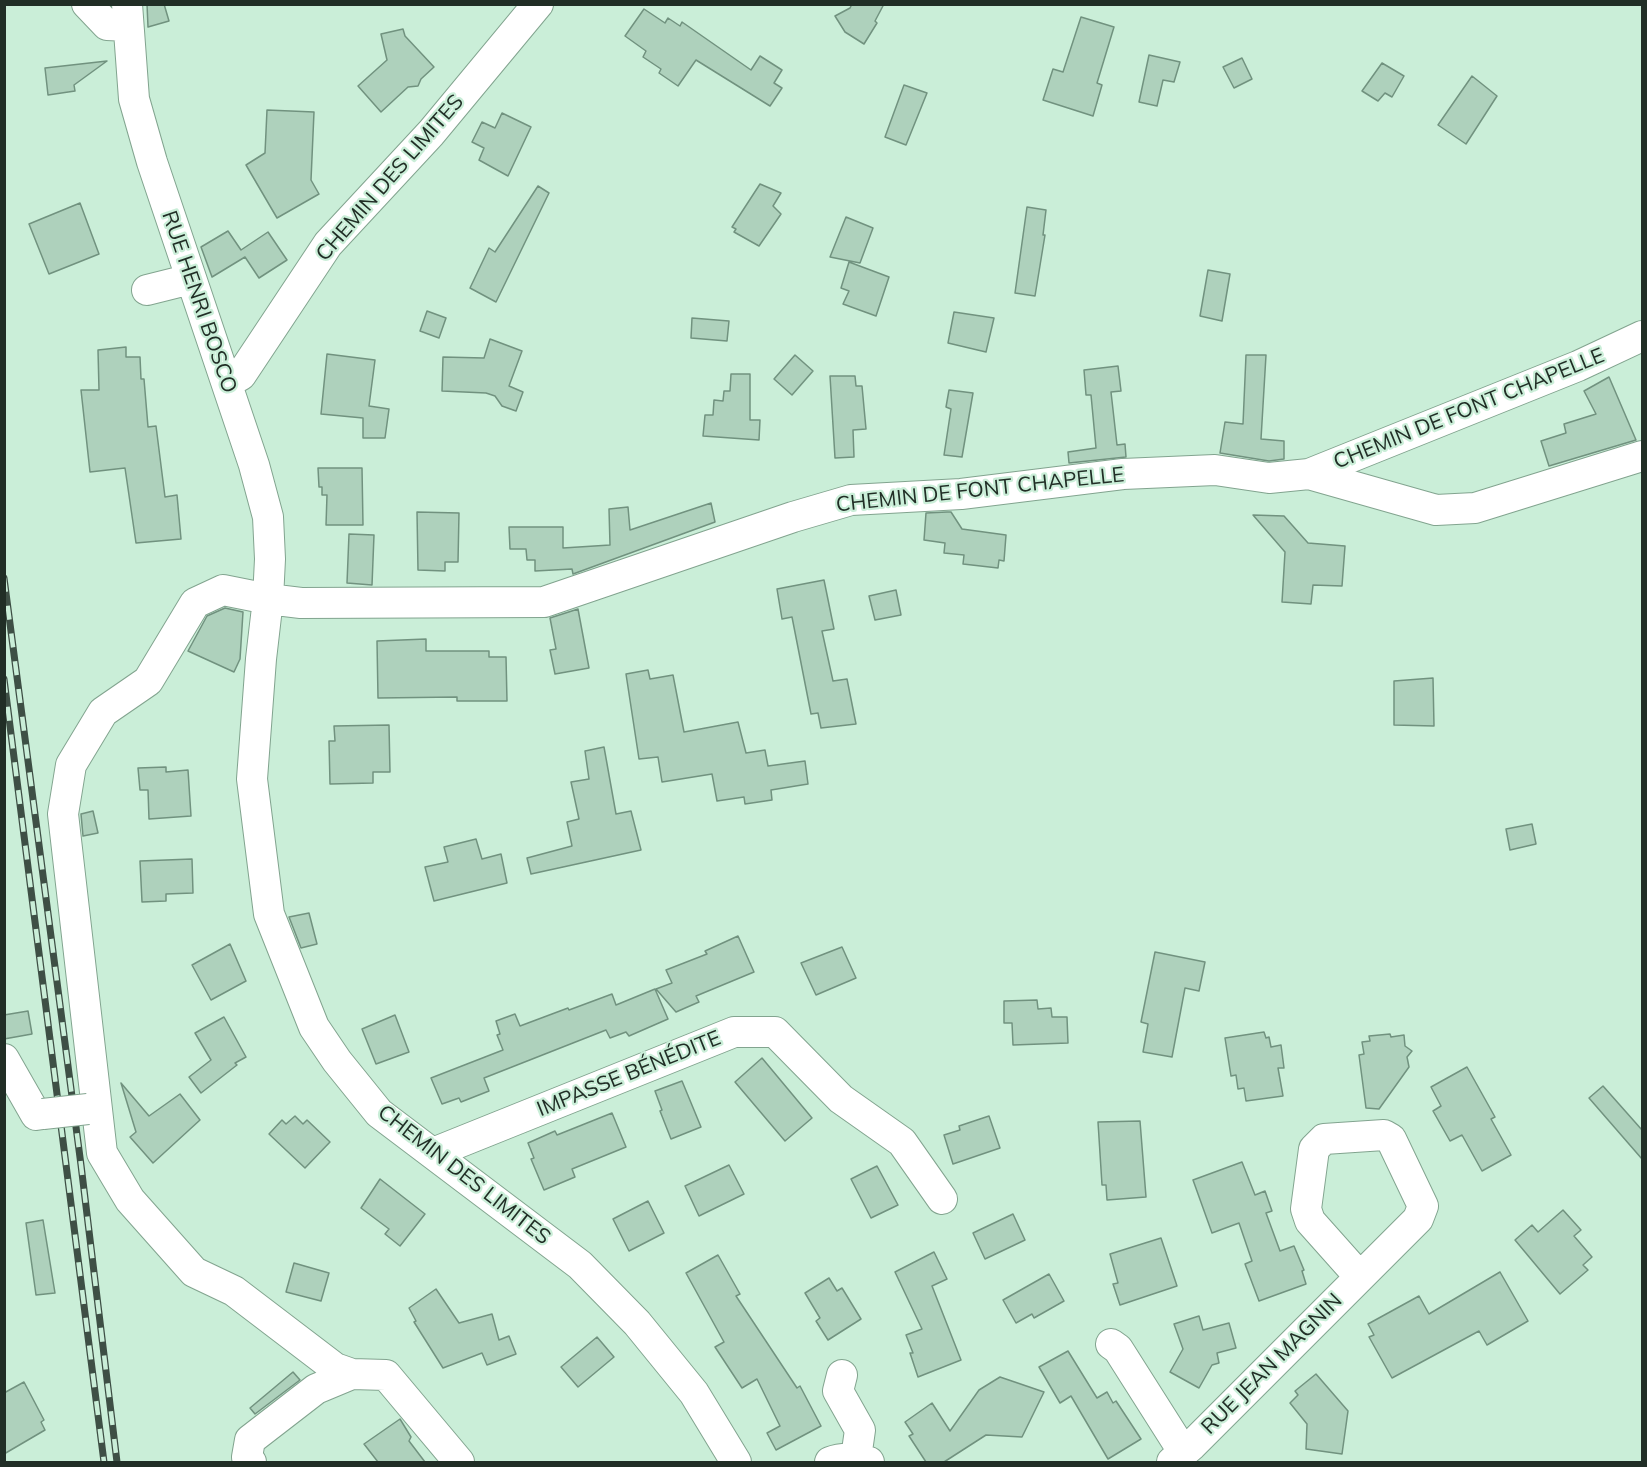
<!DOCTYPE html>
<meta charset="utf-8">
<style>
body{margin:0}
#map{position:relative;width:1647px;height:1467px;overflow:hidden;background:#caeed8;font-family:Mulish,sans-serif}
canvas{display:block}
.frame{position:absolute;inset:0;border:6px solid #212e26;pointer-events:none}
</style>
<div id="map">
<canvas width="1647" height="1467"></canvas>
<div class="frame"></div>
</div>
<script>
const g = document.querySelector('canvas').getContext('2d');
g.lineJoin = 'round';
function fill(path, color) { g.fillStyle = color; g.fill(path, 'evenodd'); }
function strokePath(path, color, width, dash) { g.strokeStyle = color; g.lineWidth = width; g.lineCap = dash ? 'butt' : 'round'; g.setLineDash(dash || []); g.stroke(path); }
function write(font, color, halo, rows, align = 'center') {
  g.font = font + ' Mulish,sans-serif'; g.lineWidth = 4.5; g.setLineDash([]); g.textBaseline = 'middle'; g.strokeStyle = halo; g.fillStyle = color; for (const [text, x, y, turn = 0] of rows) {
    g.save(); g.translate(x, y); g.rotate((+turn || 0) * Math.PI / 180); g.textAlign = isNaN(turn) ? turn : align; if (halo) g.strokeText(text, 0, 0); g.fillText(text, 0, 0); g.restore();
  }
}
const building = new Path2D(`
 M147,4H164L169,21L148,27Z
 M852,4H884L875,21L877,23L864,44L845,32L835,16L850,8Z
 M644,9L665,23L668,18L680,26L682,22L751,70L760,56L782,70L774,83L782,88L770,106L696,60L678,86L659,73L661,69L643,57L646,51L625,36Z
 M1081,17L1114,27L1097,83L1102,85L1093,116L1043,100L1053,69L1063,72Z
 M403,29L405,36L434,67L421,79L418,86L408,87L381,112L358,86L387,60L381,34Z
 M1149,55L1180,62L1174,82L1163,80L1157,106L1139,102Z
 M1242,58L1252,79L1234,88L1223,67Z
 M107,61L74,85L75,91L48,95L45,68Z
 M1382,63L1404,76L1392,97L1385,93L1378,101L1362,91Z
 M1472,76L1497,96L1466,144L1438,125Z
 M904,85L927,93L906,145L885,137Z
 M267,110L314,112L311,180L319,194L277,218L246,165L265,153Z
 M502,113L531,127L508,176L479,160L484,148L472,142L482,122L495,128Z
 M760,184L781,193L773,206L781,214L759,246L734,232L736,229L732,227Z
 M538,186L549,193L496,302L470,288L489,248L495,252Z
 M80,203L99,254L49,274L29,224Z
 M1027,207L1046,210L1043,235H1045L1035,296L1015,293Z
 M846,217L873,228L860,263L830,257Z
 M228,231L241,250L268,232L287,260L259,278L245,257L212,277L201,247Z
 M849,262L889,277L876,316L843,304L849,291L841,288Z
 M1208,270L1230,274L1222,321L1200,316Z
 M427,311L446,318L439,338L420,331Z
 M954,312L994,318L986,352L948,343Z
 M692,318L729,321L727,341L691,338Z
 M490,339L522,351L509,386L523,392L516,411L502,406L495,396L486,393L442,391L443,357L484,358Z
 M126,347V357H140L141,379H144L148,427L156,426L165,497L177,495L181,539L136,543L125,468L90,472L81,390H99L98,350Z
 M327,354L375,360L369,406L389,409L385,438H363V418L321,414Z
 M795,355L813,371L792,395L774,379Z
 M1246,355H1266L1261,439L1284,441V459L1269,461L1220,453L1225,422L1243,424Z
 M1118,366L1121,391L1111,392L1117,445L1125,444L1126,457L1069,463L1068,452L1096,448L1091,395H1086L1084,370Z
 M731,374H750V420H760L759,440L703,436L705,415H713L714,400L723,401L724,391H730Z
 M830,376H855L856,386H862L866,429L853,430L854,457L835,458Z
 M1609,377L1636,440L1549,466L1541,441L1566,433L1564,424L1596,414L1584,391Z
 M949,390L973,393L962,457L944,455L951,409L946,407Z
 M318,468H362L363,525H326L327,495H322V487H319Z
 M711,503L715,522L573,574L572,569L535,571V560H527L526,549H510L509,527H563V548L610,545L609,509L628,507L630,530Z
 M417,512L459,513L458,562H445V571L418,570Z
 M947,512H951L962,529L1006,535L1004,561L999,560L998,568L963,564L964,555L944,553L945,543L924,540L926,513Z
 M1253,515L1284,516L1308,543L1345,546L1342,586L1313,585L1311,604L1282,602L1285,552Z
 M349,534L374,535L372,585L347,583Z
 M824,580L834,629L822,631L833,681L847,679L856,724L821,728L818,713L811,714L792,617L782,619L777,589Z
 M896,590L901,615L875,620L869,596Z
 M225,608L243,612L240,659L234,672L188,651L207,616Z
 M578,609L589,668L555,674L550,650L556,649L550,618Z
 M426,639V651H489V657H506L507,701H457V697L378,698L377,641Z
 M648,670L650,679L673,675L684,732L738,722L746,753L765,750L768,766L805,761L808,784L771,790L772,800L745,804L744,797L717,801L712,774L662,782L658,757L639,759L626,674Z
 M1433,678L1434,726L1394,725V681Z
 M389,725L390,772H373V783L330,784L329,741H335L334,726Z
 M604,747L616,814L631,811L641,850L531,874L527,858L572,846L567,822L579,819L571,782L589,779L585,751Z
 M166,767V772L188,770L191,816L149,819L148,790H140L138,768Z
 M93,811L98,833L83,836L81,814Z
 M1532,824L1536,844L1510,850L1506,829Z
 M476,839L482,859L501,854L507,883L434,901L425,867L448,862L444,847Z
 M192,859L193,893L166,894V901L142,902L140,861Z
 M309,913L317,944L301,948L289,917Z
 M738,936L754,972L696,996L699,1002L676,1012L656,989L672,983L666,970L707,954L705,951Z
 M230,944L246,981L211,1000L192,965Z
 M842,947L856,978L816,995L801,963Z
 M1155,952L1205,962L1199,991L1185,988L1172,1057L1143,1052L1148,1024L1141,1022Z
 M655,989L668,1019L629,1036L626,1032L610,1038L606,1030L484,1078L489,1091L461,1102L459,1098L442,1104L431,1078L503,1050L497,1035L500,1034L496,1021L515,1014L520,1026L568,1008L569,1010L612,994L616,1005Z
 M1037,1000L1038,1009L1051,1008L1052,1017H1067L1068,1043L1013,1045L1012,1023H1004V1001Z
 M28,1011L32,1034L4,1039V1015Z
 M395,1015L409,1052L376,1064L362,1029Z
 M224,1017L246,1057L235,1063L237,1065L201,1093L189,1077L211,1060L195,1033Z
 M1264,1032L1266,1038L1269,1037L1271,1047L1281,1045L1284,1068H1278L1283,1096L1246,1101L1244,1088L1238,1089L1236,1075L1231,1076L1225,1038Z
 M1390,1034L1391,1037L1404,1035L1405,1046L1412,1051L1407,1057L1409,1067L1379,1109L1366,1108L1359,1055L1364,1054L1362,1042L1370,1041L1369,1036Z
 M762,1058L812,1118L785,1141L735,1082Z
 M1467,1067L1495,1117L1491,1119L1511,1155L1482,1171L1462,1135L1450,1141L1433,1111L1441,1106L1431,1087Z
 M682,1081L701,1127L671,1139L660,1111L662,1110L655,1091Z
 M121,1083L149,1116L180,1094L200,1120L153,1163L130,1137L136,1132Z
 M1603,1086L1642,1130V1159L1589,1098Z
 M612,1113L626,1147L572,1169L575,1177L544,1190L531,1159L534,1158L528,1143L555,1131L557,1135Z
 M295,1116L303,1124L307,1120L330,1142L305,1168L269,1134L282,1120L286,1124Z
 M989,1116L1000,1148L953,1164L944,1135L960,1130L959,1126Z
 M1140,1121L1146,1197L1107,1200L1106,1185H1102L1098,1122Z
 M1242,1162L1255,1195L1265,1191L1272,1211L1266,1213L1280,1251L1294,1246L1304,1270L1302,1271L1306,1284L1259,1301L1245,1264L1252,1261L1239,1223L1212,1233L1193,1180Z
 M729,1165L744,1194L699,1216L685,1186Z
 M877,1166L898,1205L871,1218L851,1179Z
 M380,1179L425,1214L400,1246L385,1234L389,1229L361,1208Z
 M648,1201L664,1233L629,1251L613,1219Z
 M1563,1210L1581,1230L1574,1236L1592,1257L1583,1265L1588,1270L1560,1294L1515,1240L1532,1225L1538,1232Z
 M1013,1214L1025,1240L985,1259L973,1233Z
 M43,1220L55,1293L36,1295L26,1223Z
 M1161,1238L1177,1286L1120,1305L1113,1284L1118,1283L1110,1254Z
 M934,1252L947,1279L932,1286L961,1360L918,1377L910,1353H913L906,1335L922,1329L895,1272Z
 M718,1255L740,1294L736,1296L797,1388L800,1386L821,1426L776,1450L767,1433L780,1426L757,1379L742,1388L715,1347L724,1342L686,1273Z
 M294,1263L329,1273L321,1301L286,1292Z
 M1500,1272L1528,1321L1487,1345L1479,1331L1392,1378L1369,1337L1374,1335L1368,1324L1419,1296L1429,1314Z
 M1049,1274L1064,1301L1034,1318L1032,1314L1016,1323L1003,1300Z
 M829,1278L837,1291L842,1288L861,1319L828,1340L816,1321L820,1318L805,1293Z
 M436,1289L459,1323L492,1314L499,1340L509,1336L516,1354L487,1365L482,1353L443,1368L414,1322L416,1321L409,1308Z
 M1199,1316L1203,1330L1229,1323L1236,1348L1217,1353L1219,1363L1212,1365L1199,1388L1170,1372L1183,1349L1174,1324Z
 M597,1337L614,1357L578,1387L561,1367Z
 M1068,1351L1097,1398L1107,1392L1113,1403L1116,1401L1141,1439L1108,1459L1071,1396L1060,1403L1039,1367Z
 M293,1372L300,1380L255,1414L250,1408Z
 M1316,1374L1348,1411L1342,1454L1306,1449L1307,1424L1290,1403L1298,1395L1295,1391Z
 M1000,1377L1044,1392L1022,1437L986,1435L944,1462H926L909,1436L913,1434L905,1422L932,1403L950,1431L979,1390Z
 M24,1382L44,1420L41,1422L45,1430L4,1454V1393Z
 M400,1419L411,1437L409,1441L425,1462H378L364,1444Z`);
fill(building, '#aed1bc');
strokePath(building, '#71927f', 1.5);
const minor = new Path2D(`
 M87,4L107,25L128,26
 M127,4L134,99L152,162L254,465L268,517L270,559L268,599L261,659L252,779L269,914L314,1027L337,1061L379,1113L580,1265L637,1323L694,1393L736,1462
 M147,290L191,279
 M227,383L241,375L328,244L431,133L538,4
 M1309,474L1436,510L1475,508L1642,456
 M4,1059L36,1115L43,1114
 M433,1153L734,1032H775L841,1099L902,1142L942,1199
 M1111,1344L1118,1349L1184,1453
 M842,1375L838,1391L860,1430L856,1458
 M251,1462L247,1457L250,1440L316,1389L352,1374
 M459,1462L386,1375L352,1374L335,1368L234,1291L194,1272L130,1200L102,1153L63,814L71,765L103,712L148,681L195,603L223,590L268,599L301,603L544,602L793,517L851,500L961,494L1123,474L1215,470L1269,478L1309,474L1578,366L1642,336
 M830,1462C843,1457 855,1458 869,1462
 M1172,1462L1192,1445L1418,1219L1423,1206L1391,1139L1384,1135L1324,1139L1314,1149L1306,1209L1310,1221L1359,1276`);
strokePath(minor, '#82a48f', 32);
strokePath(minor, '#fff', 30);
const rail = new Path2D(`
 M4,578L81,1165L117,1462
 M4,679L104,1462`);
strokePath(rail, '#3e4f45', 7);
strokePath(rail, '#caeed8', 4.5, [14]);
const minorBridge = new Path2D(`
 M43,1114L88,1109`);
strokePath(minorBridge, '#82a48f', 32, []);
strokePath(minorBridge, '#fff', 30);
write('21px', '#212e26', '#caeed8', [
 ["CHEMIN DES LIMITES",390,178,-49],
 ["RUE HENRI BOSCO",199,302,71],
 ["CHEMIN DE FONT CHAPELLE",1469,409,-22],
 ["CHEMIN DE FONT CHAPELLE",980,490,-6],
 ["IMPASSE BÉNÉDITE",629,1074,-22],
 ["CHEMIN DES LIMITES",464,1175,38],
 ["RUE JEAN MAGNIN",1272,1364,-45]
]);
</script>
